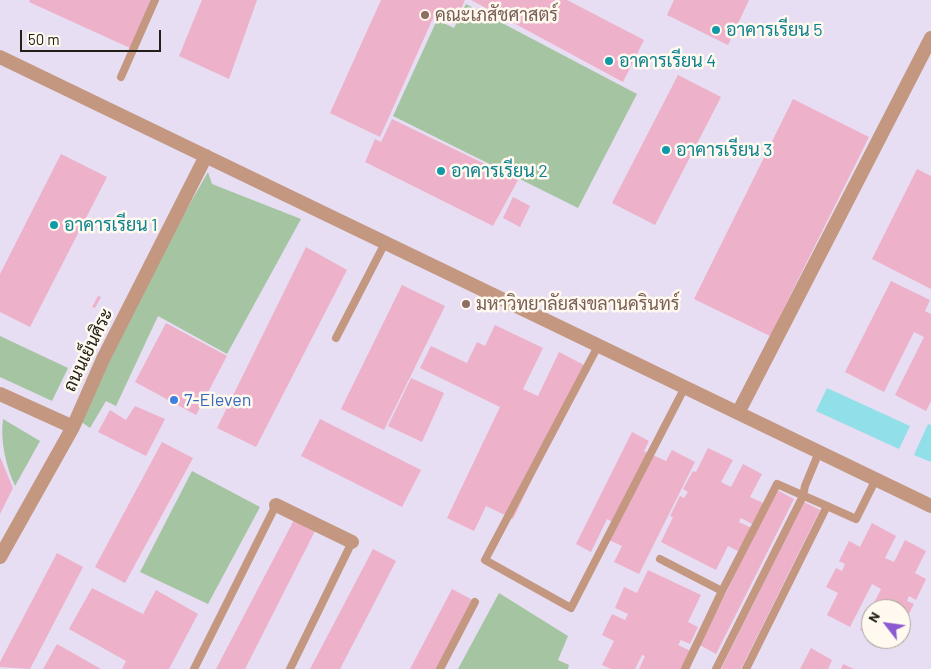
<!DOCTYPE html>
<meta charset="utf-8">
<style>
body{margin:0}
#map{position:relative;width:931px;height:669px;overflow:hidden;background:#f9ebd3;font-family:Barlow,sans-serif}
canvas{display:block}
.north{position:absolute;left:861px;top:599px;width:50px;height:50px;box-sizing:border-box;background:#fff9f0;border:1px solid #a7a199;border-radius:50%;rotate:300deg;font-size:14px;font-weight:700;line-height:20px;text-align:center;color:#231e16}
.north::after{content:'';display:block;margin:auto;width:18px;height:22px;background:#8d59d1;clip-path:polygon(50% 0,100% 100%,50% 72%,0 100%)}
.scale{position:absolute;left:20px;top:30px;width:141px;height:22px;box-sizing:border-box;border:2px solid #231e16;border-top:0;padding-left:6px;font-size:15px;line-height:18px;white-space:nowrap;color:#231e16;-webkit-text-stroke:4px #fff9f0;paint-order:stroke}
</style>
<div id="map">
<canvas width="931" height="669"></canvas>
<div class="north">N</div>
<div class="scale">50 m</div>
</div>
<script>
const g = document.querySelector('canvas').getContext('2d');
g.lineJoin = 'round';
function fill(path, color) { g.fillStyle = color; g.fill(path, 'evenodd'); }
function strokePath(path, color, width, dash) { g.strokeStyle = color; g.lineWidth = width; g.lineCap = dash ? 'butt' : 'round'; g.setLineDash(dash || []); g.stroke(path); }
function write(font, color, halo, rows, align = 'center') {
  g.font = font + ' Barlow,Sarabun,sans-serif'; g.lineWidth = 5; g.setLineDash([]); g.textBaseline = 'middle'; g.strokeStyle = halo; g.fillStyle = color; for (const [text, x, y, turn = 0] of rows) {
    g.save(); g.translate(x, y); g.rotate((+turn || 0) * Math.PI / 180); g.textAlign = isNaN(turn) ? turn : align; if (halo) g.strokeText(text, 0, 0); g.fillText(text, 0, 0); g.restore();
  }
}
fill(new Path2D(`
 M0,0H931V669H0ZM871,609H901V639H871Z`), '#e7def3');
fill(new Path2D(`
 M466,4L637,94L578,208L393,116L437,20L454,28Z
 M208,172L212,184L301,219L227,354L158,316L116,406L106,401L90,428L80,421C118,336 161,253 208,172Z
 M0,336L68,368L52,401L0,377Z
 M3,419L40,441L15,486C6,467 0,440 3,419Z
 M192,471L260,507L208,604L140,572Z
 M499,593L568,636L558,660L569,665L568,669H458Z`), '#a5c5a2');
fill(new Path2D(`
 M827,388L910,426L899,449L816,411Z
 M928,424L931,425V462L914,455Z`), '#91dfe8');
fill(new Path2D(`
 M30,0H151L130,48L29,2Z
 M202,0H257L229,79L179,56Z
 M381,0H465L454,24L434,16L380,137L330,113Z
 M471,0H567L644,40L623,82Z
 M674,0H749L728,45L667,15Z
 M678,75L721,97L655,225L612,203Z
 M793,99L869,137L770,336L694,299Z
 M392,119L518,180L493,226L365,162L375,139L381,142Z
 M61,154L107,177L30,327L0,312V274Z
 M917,169L931,176V289L872,259Z
 M513,197L530,206L520,227L503,218Z
 M306,247L347,270L256,447L217,428Z
 M891,281L930,300L925,311L931,314V401L926,411L895,395L924,337L914,332L884,392L845,372Z
 M402,285L445,306L384,430L341,409Z
 M98,296L101,297L95,308L92,307Z
 M166,323L227,356L196,415L135,382Z
 M495,325L543,348L523,389L538,396L559,352L586,366L513,519L486,506L474,531L447,518L500,407L420,368L431,346L467,363L477,342L485,346Z
 M411,378L444,393L422,442L388,426Z
 M135,406L165,419L146,456L98,432L110,410L126,420Z
 M320,419L421,470L402,507L301,456Z
 M632,432L649,441L644,451L666,461L672,450L695,462L639,574L614,562L622,546L609,540L617,524L607,519L591,552L576,544Z
 M162,442L193,458L125,583L95,567Z
 M708,448L733,460L721,482L731,487L743,464L762,474L750,497L763,503L752,524L741,518L739,522L752,528L740,552L728,546L716,570L661,542L673,517L670,516L680,496L684,498L688,492L683,489L693,471L696,472Z
 M0,457L13,488L0,514Z
 M777,490L794,499L716,654L700,645Z
 M804,502L820,510L741,669H721Z
 M295,518L316,529L245,669H216Z
 M872,523L896,536L885,558L894,562L905,540L926,551L915,573L926,579L916,600L909,596L907,601L914,604L903,625L901,623V609H871V636L860,630L881,589L872,584L850,627L827,615L838,593L826,587L836,568L842,571L845,564L839,561L849,541L860,547Z
 M373,549L396,561L340,669H310Z
 M57,553L83,567L30,669L0,667V662Z
 M648,570L701,595L688,622L698,627L690,644L681,640L678,645L691,651L682,669H639L645,656L642,655L635,669H611L602,665L614,641L602,635L612,614L625,620L628,614L615,608L624,587L637,593Z
 M92,588L143,614L156,590L198,614L169,669H122L126,661L69,629Z
 M452,589L478,603L443,669H410Z
 M57,644L101,669H43Z
 M811,648L832,660L828,669H800Z
 M843,664L854,669H841Z`), '#eeb1ca');
strokePath(new Path2D(`
 M121,77L155,0
 M336,338L385,243
 M598,346L485,560L571,608L685,387
 M660,559L722,591
 M194,669L276,505
 M290,669L352,542
 M440,669L475,602
 M685,669L722,591L777,484L827,506
 M716,669L803,496L805,486L819,452
 M746,669L827,506L856,519L876,479`), '#c39780', 8);
strokePath(new Path2D(`
 M0,57L931,506
 M0,394L73,427
 M738,413L931,38
 M276,505L352,542
 M0,557L73,427L103,359L206,156`), '#c39780', 14);
for (const [x, y, r, color] of [
 [425,15,5,"#8d6e63"],
 [716,30,5,"#0f9aa8"],
 [609,61,5,"#0f9aa8"],
 [666,150,5,"#0f9aa8"],
 [441,171,5,"#0f9aa8"],
 [54,225,5,"#0f9aa8"],
 [466,304,5,"#8d6e63"],
 [174,400,5,"#3f7fe0"]
]) { const dot = new Path2D(); dot.arc(x, y, r, 0, 2 * Math.PI); g.fillStyle = color; g.fill(dot); strokePath(dot, '#fff9f0', 2); }
write('18px', '#785e54', '#fff9f0', [
 ["คณะเภสัชศาสตร์",435,15],
 ["มหาวิทยาลัยสงขลานครินทร์",476,304]
], 'left');
write('18px', '#0d838f', '#fff9f0', [
 ["อาคารเรียน 5",726,30],
 ["อาคารเรียน 4",619,61],
 ["อาคารเรียน 3",676,150],
 ["อาคารเรียน 2",451,171],
 ["อาคารเรียน 1",64,225]
], 'left');
write('18px', '#231e16', '#fff9f0', [
 ["ถนนเย็นศิระ",88,350,-64]
]);
write('18px', '#366cbe', '#fff9f0', [
 ["7-Eleven",184,400]
], 'left');
</script>
